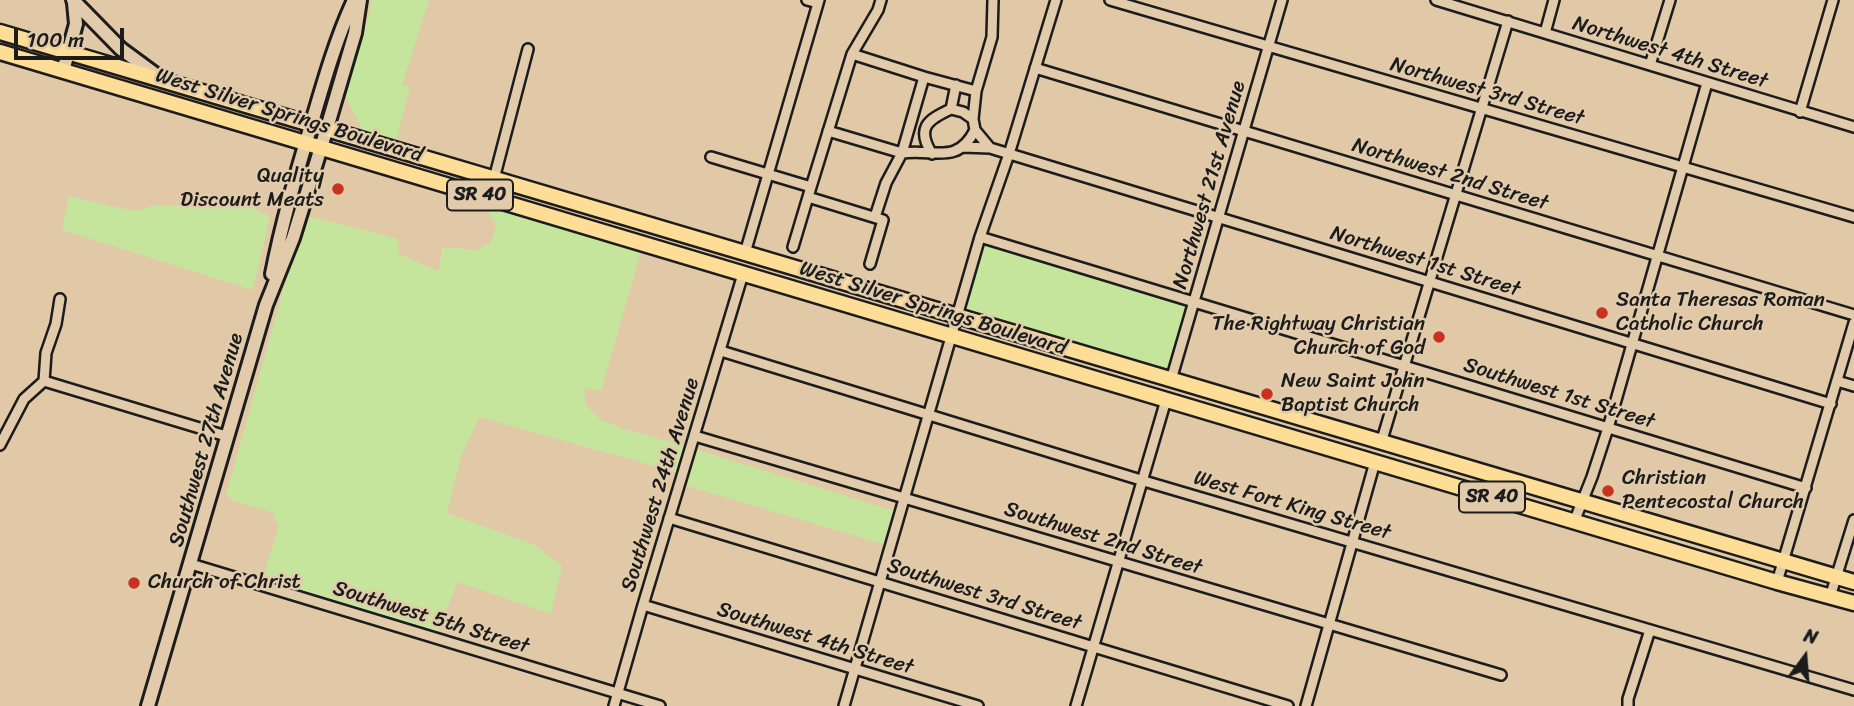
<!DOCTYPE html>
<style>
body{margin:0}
#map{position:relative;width:1854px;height:706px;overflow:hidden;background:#e1c8a6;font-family:Sriracha,sans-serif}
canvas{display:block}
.north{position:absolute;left:1770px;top:622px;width:70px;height:70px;-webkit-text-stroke:5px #e1cbab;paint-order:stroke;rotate:16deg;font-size:19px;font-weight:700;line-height:28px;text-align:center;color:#1c1c1c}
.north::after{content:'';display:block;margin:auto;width:24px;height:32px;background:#1c1c1c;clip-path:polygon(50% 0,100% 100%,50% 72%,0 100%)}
.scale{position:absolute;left:14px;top:28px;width:110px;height:32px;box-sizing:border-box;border:4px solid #1c1c1c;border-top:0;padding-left:9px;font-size:21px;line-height:24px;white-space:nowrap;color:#1c1c1c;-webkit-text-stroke:5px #e1cbab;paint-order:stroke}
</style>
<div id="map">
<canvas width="1854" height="706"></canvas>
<div class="north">N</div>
<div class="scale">100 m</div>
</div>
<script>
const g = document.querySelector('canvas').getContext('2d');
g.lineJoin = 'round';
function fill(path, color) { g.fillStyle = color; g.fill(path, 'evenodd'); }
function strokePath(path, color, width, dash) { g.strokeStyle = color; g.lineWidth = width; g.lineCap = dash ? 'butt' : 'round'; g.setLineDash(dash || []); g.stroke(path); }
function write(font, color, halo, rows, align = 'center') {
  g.font = font + ' Sriracha,sans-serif'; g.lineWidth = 5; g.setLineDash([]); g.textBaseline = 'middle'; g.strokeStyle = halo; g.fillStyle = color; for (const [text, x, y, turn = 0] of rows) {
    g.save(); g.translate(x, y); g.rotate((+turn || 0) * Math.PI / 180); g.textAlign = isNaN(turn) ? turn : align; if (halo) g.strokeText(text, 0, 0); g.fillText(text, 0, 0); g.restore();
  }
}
fill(new Path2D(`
 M367,0H429L402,85L410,87L396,141L363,131L345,96L372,3Z
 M208,193L234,200L270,216L253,290L62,230L69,196L129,210H140L155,205H181Z
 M486,206L641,251L601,391L584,388L586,405L601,420L624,429L688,447L679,473L479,417L461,457L447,513L535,545L562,566L551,614L458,582L440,625L438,638L302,597L263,577L279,525L275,521L274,513L232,500L226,495L304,215L398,239L399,254L439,271L442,247L477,250L490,243L496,227Z
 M981,242L1189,305L1170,371L963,309Z
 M695,449L895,511L886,545L684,485Z`), '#c5e59d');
const street = new Path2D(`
 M807,0L818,3
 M1110,0L1854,217
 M1436,0L1854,127
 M1545,33L1554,0
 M1650,65L1670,0
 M1035,68L1854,315
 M924,77L976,91
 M951,109L963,112L973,119
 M1800,112L1833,0
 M828,131L902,153L924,77L852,54
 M963,147L990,148L1831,404
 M990,148L975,130L973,119L976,91L992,37L993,0
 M932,154C916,128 927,120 951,109L956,85
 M711,157L811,187L793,247
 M811,187L852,54L878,10L881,0
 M808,197L883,220L870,264
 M489,198L528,49
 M875,217L886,183L902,153C933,148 957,166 975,130
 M980,237L1806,488
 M745,253L819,0
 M721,351L1144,481L1854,690
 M1171,380L1282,0
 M44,381L226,436
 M1837,381L1854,386
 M695,436L1501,675
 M1381,443L1508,21
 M0,445L24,399L44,381L46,353L56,324L60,299
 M669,518L1288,706
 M1574,522L1592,477L1608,428L1707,83
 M191,564L660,706
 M1777,582L1854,323
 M1830,597L1854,520
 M643,605L978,706
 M614,706L643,605L743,274
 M844,706L980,237L1009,154L1056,0
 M1076,706L1166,400
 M1306,706L1375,462
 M1628,706V699L1650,630`);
const secondary = new Path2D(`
 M73,0L121,49L159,77
 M63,71L76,24L74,3
 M272,274C282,222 297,172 312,122C324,81 336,39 354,0
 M148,706L266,305L293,238L327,128L355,33L360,0`);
const primary = new Path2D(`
 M0,32L1854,582
 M0,52L1777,582L1854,603`);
strokePath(street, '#1c1c1c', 14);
strokePath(secondary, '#1c1c1c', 18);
strokePath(primary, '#1c1c1c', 19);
strokePath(street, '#e1cbab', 9);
strokePath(secondary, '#e1cbab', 12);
strokePath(primary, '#fedd96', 14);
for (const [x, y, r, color] of [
 [338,189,7,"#c8321e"],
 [1602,313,7,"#c8321e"],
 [1439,337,7,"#c8321e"],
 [1267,394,7,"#c8321e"],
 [1608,491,7,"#c8321e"],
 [134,583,7,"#c8321e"]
]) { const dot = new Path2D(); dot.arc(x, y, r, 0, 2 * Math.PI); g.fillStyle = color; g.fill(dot); strokePath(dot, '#e1cbab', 2.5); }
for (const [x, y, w] of [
 [480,195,66],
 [1492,497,66]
]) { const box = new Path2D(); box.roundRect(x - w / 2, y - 15.5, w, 31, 5); g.fillStyle = '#e1cbab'; g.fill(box); strokePath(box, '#1c1c1c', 2); }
write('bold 19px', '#1c1c1c', null, [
 ["SR 40",480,195],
 ["SR 40",1492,497]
]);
write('21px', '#1c1c1c', '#e1cbab', [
 ["Northwest 4th Street",1670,53,17],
 ["Northwest 3rd Street",1487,92,16],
 ["West Silver Springs Boulevard",289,116,17],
 ["Northwest 2nd Street",1450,175,17],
 ["Northwest 21st Avenue",1210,185,-74],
 ["Northwest 1st Street",1425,262,17],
 ["West Silver Springs Boulevard",933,309,17],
 ["Southwest 1st Street",1559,394,17],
 ["Southwest 27th Avenue",207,440,-74],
 ["Southwest 24th Avenue",661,485,-73],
 ["West Fort King Street",1292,506,16],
 ["Southwest 2nd Street",1103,539,17],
 ["Southwest 3rd Street",984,595,17],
 ["Southwest 5th Street",431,618,17],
 ["Southwest 4th Street",815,639,17]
]);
write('21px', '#1c1c1c', '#e1cbab', [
 ["Quality",324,177,"right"],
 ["Discount Meats",324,201,"right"],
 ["Santa Theresas Roman",1616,301],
 ["Catholic Church",1616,325],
 ["The Rightway Christian",1425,325,"right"],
 ["Church of God",1425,349,"right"],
 ["New Saint John",1281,382],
 ["Baptist Church",1281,406],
 ["Christian",1622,479],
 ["Pentecostal Church",1622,503],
 ["Church of Christ",148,583]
], 'left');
</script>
